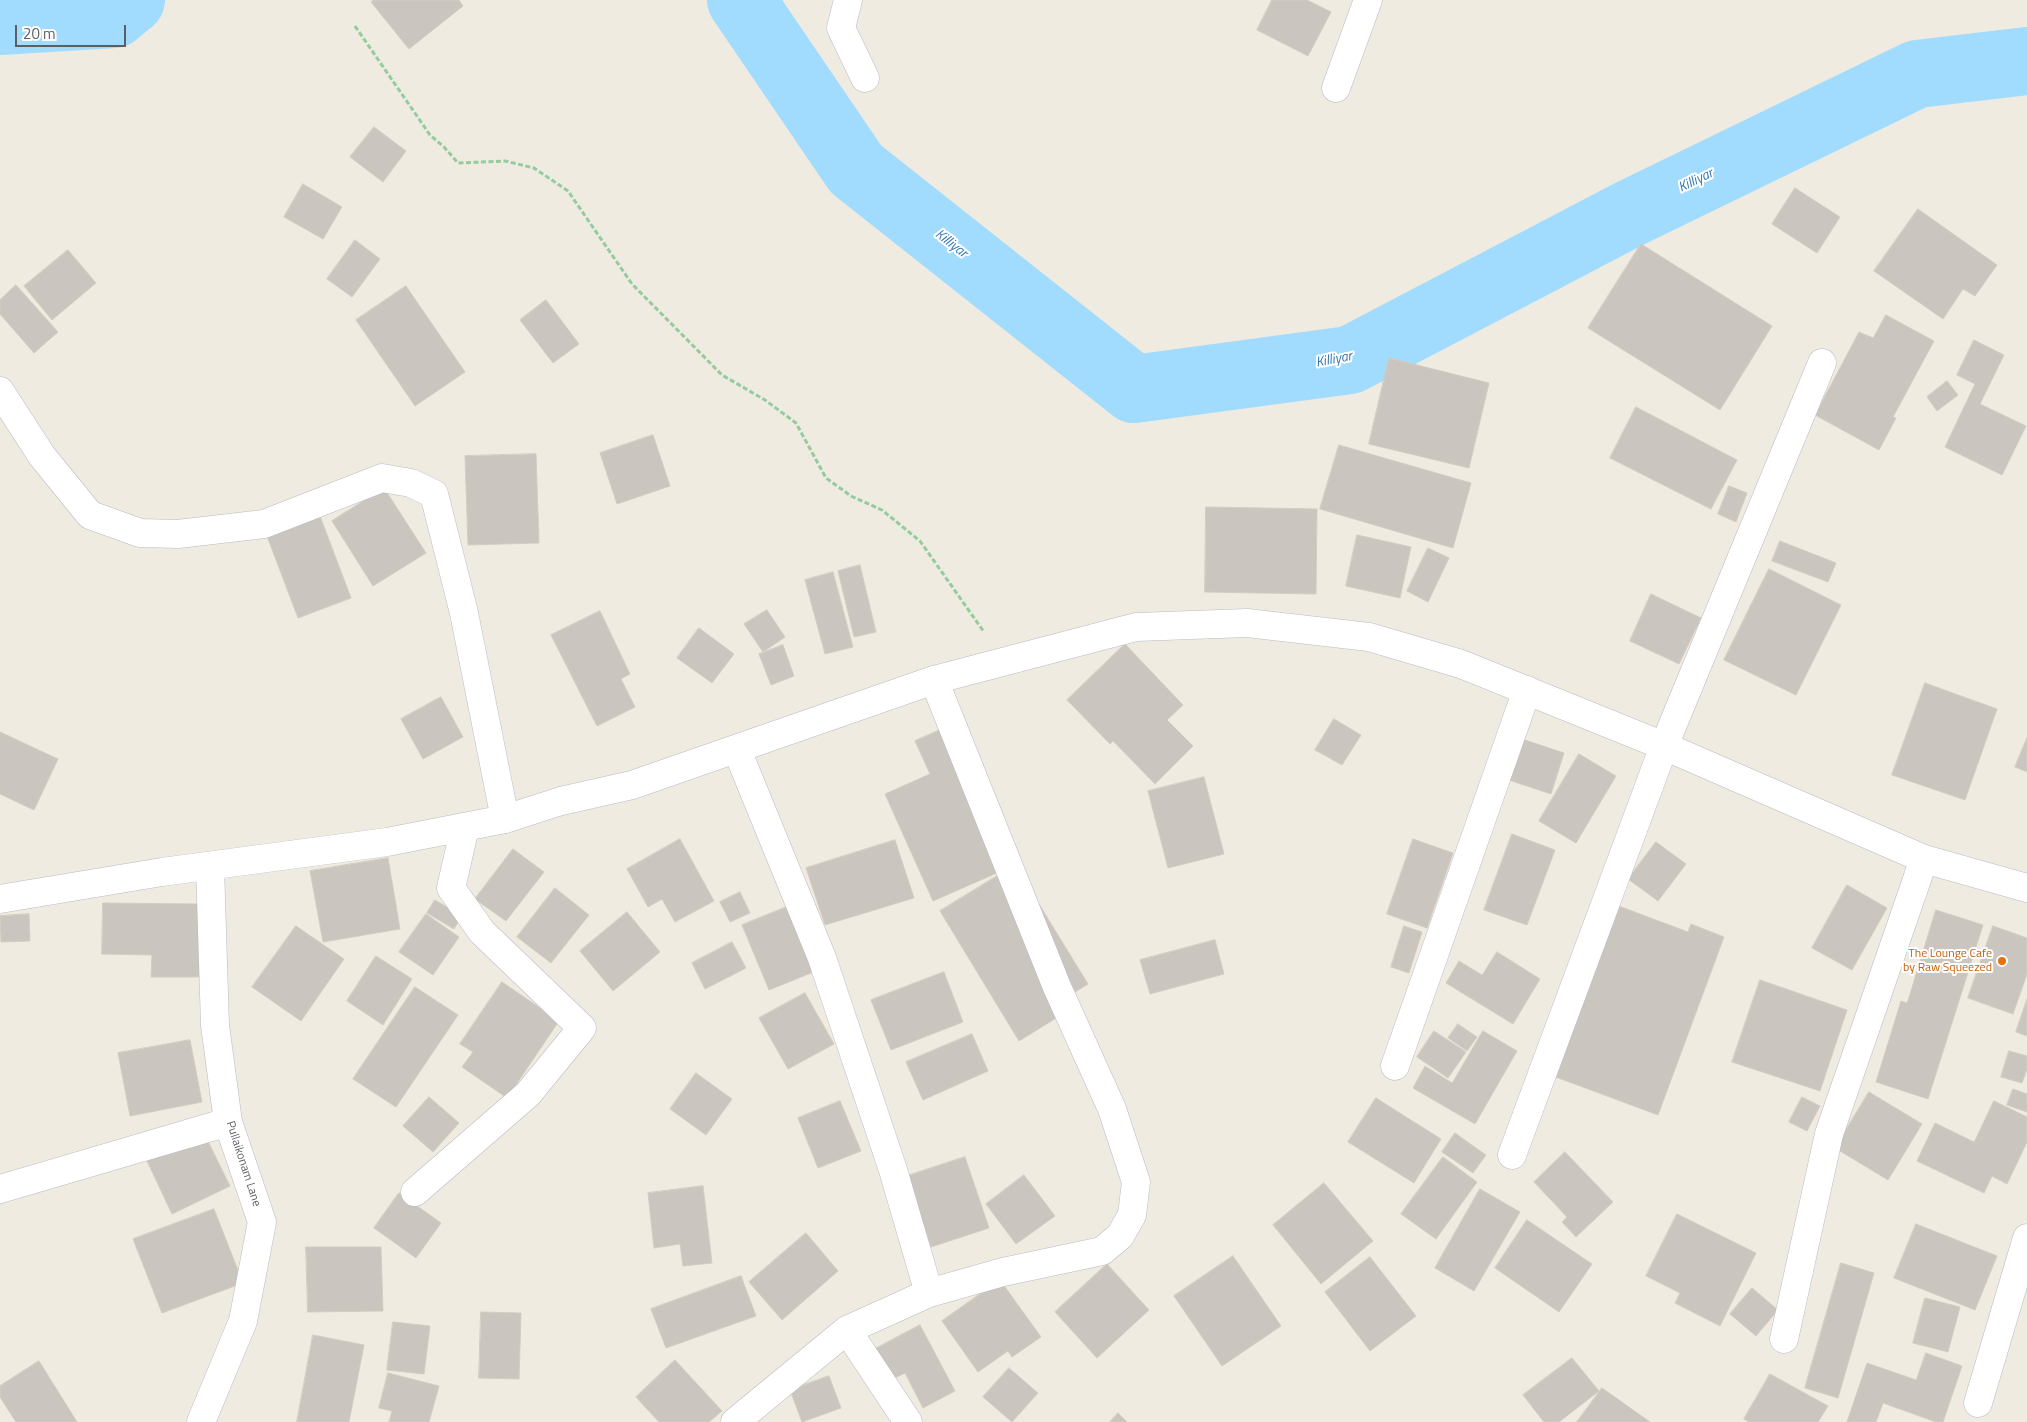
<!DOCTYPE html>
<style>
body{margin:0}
#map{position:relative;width:2027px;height:1422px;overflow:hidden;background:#efebe1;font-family:"Titillium Web",sans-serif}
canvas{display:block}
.scale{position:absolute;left:15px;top:25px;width:111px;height:22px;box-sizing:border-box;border:2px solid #5a5f64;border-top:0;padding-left:6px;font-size:15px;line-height:18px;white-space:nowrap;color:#5a5f64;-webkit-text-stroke:4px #fff;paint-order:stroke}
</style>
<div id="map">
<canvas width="2027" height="1422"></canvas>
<div class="scale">20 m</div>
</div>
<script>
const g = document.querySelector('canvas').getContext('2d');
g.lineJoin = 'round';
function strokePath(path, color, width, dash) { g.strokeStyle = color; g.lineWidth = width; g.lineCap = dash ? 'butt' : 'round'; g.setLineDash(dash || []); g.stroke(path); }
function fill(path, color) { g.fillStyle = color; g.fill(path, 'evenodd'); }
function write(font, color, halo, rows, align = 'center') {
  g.font = font + ' "Titillium Web",sans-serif'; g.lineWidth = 4; g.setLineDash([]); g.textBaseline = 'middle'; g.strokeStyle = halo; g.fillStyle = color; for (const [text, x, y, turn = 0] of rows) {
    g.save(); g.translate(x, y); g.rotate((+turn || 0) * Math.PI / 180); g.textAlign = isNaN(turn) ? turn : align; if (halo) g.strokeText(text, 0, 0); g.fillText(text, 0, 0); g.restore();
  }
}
strokePath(new Path2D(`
 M64,0L114,14`), '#a1dcff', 11);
strokePath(new Path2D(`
 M741,0L856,169L1134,389L1350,360L1629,214L1917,74L2027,61
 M0,21L114,14L131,0`), '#a1dcff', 68);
const building = new Path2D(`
 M374,0H459L463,6L409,49L371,2Z
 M1272,0H1307L1331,12L1308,56L1257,30Z
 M374,127L406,151L383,182L350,157Z
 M303,184L342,207L323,239L284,217Z
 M1795,188L1840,217L1817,253L1772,224Z
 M1918,209L1997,265L1975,296L1963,289L1943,319L1874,271Z
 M355,240L380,259L352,297L327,279Z
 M1641,244L1772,326L1720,410L1588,328Z
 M68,250L96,283L52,320L24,286Z
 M16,285L58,332L34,353L0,314V300Z
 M406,286L465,372L415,406L356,320Z
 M546,300L579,344L553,363L520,320Z
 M1886,315L1934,341L1893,417L1896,418L1879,450L1815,415L1859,332L1873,338Z
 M1974,340L2004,355L1980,404L2026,426L2002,475L1945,447L1975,384L1957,375Z
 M1389,358L1489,383L1469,468L1369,444Z
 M1947,381L1958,395L1937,411L1927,397Z
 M1636,407L1737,460L1711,509L1610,458Z
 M653,435L670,486L617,504L600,453Z
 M1339,445L1471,483L1453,548L1320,509Z
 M536,454L539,543L468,545L465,456Z
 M1729,486L1747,493L1736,522L1718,514Z
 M384,488L426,553L373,586L332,521Z
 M1206,507L1317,509L1316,594L1205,592Z
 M320,516L351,598L298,618L267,536Z
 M1357,535L1411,547L1400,598L1346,586Z
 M1780,541L1836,563L1828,582L1772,561Z
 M1428,548L1449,558L1428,602L1407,591Z
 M860,565L876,632L854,637L838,571Z
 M1769,569L1841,605L1796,695L1724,660Z
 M833,572L853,647L825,654L805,580Z
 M1651,594L1701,618L1679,664L1630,641Z
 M767,610L785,637L763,652L744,624Z
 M600,611L630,674L621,679L635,707L597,726L551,635Z
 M699,628L734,654L712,683L677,658Z
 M1125,644L1183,705L1167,720L1193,746L1155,784L1113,741L1110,744L1067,700Z
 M783,645L794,676L771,685L759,654Z
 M1925,683L1997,709L1965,800L1892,775Z
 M441,697L463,737L423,759L401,719Z
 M1334,719L1361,735L1342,765L1315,750Z
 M951,725L1015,865L933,901L885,794L930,774L915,741Z
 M0,732L58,759L34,810L0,794Z
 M1519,738L1564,753L1551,794L1506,779Z
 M2027,738V772L2015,767Z
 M1579,754L1616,776L1576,843L1539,821Z
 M1204,777L1224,854L1168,868L1148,791Z
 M1512,834L1555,850L1527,925L1484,910Z
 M680,839L714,901L675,922L662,899L648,907L627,869Z
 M1413,839L1453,853L1427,928L1387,914Z
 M895,840L914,898L825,925L806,868Z
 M1656,842L1686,864L1658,901L1628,879Z
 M513,849L544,872L506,921L475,899Z
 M388,858L400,929L323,942L310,871Z
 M1015,865L1088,984L1064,999L1071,1009L1019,1041L940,911Z
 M1847,885L1887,908L1852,970L1812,948Z
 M555,888L589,915L551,963L517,937Z
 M740,892L750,913L730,922L720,902Z
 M435,900L462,916L454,929L427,913Z
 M103,903L199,904V977H151L152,955L102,954Z
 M1616,905L1688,932L1691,924L1724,937L1658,1115L1553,1076Z
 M789,906L816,971L769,990L742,925Z
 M1936,910L1983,925L1928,1099L1876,1082L1901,1001L1907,1003Z
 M627,912L660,952L613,991L580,951Z
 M29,914L30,941L1,942L0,916Z
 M426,914L459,937L433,975L399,952Z
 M296,926L344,959L301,1021L252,987Z
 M1404,926L1422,932L1409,973L1391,967Z
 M1993,926L2027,938V974L2013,1014L1968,998Z
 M1215,940L1224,974L1150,994L1140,960Z
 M732,942L746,968L705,989L692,963Z
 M1497,952L1540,979L1513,1024L1446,983L1459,961L1482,975Z
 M376,956L412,979L383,1025L347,1001Z
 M944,972L963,1022L891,1050L871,1000Z
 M1760,980L1847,1010L1820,1091L1732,1062Z
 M502,982L559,1021L507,1098L462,1067L473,1052L460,1044Z
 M415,987L458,1015L396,1107L353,1079Z
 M805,993L834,1044L788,1069L759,1018Z
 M2027,999V1036L2016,1032Z
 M1458,1024L1477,1037L1467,1051L1448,1038Z
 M1434,1031L1466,1052L1448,1078L1417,1057Z
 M1483,1031L1517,1051L1475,1124L1413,1088L1425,1066L1452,1083Z
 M972,1034L988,1071L923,1100L906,1062Z
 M190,1040L202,1102L130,1116L118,1053Z
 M2009,1051L2027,1056V1069L2022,1083L2001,1077Z
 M696,1073L732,1099L706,1135L670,1109Z
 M2013,1089L2027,1094V1112L2007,1105Z
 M1869,1092L1922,1124L1888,1180L1835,1148Z
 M429,1097L459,1123L433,1152L403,1126Z
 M1802,1097L1820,1106L1807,1131L1789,1122Z
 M1376,1098L1441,1139L1414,1183L1348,1142Z
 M840,1101L861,1151L818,1168L798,1118Z
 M1994,1101L2027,1117V1142L2007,1184L1992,1176L1984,1193L1917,1161L1935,1123L1974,1142Z
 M204,1133L230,1186L172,1214L147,1161Z
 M1455,1133L1486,1155L1473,1173L1442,1152Z
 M1565,1152L1613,1202L1576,1237L1562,1222L1567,1217L1534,1182Z
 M965,1157L989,1228L931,1247L907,1176Z
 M1443,1157L1477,1182L1436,1239L1401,1214Z
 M1024,1175L1055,1216L1016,1244L986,1204Z
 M1324,1183L1373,1241L1321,1284L1273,1225Z
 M703,1186L712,1263L683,1266L680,1244L654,1248L648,1193Z
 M1480,1189L1520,1212L1474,1291L1435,1268Z
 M399,1193L441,1223L416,1258L374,1228Z
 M214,1209L243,1283L162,1313L133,1239Z
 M1677,1214L1756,1253L1720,1326L1675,1303L1680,1293L1646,1276Z
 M1527,1220L1592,1264L1559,1312L1495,1268Z
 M1916,1224L1997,1256L1975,1310L1894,1278Z
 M806,1233L838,1271L782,1320L749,1282Z
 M306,1247H381L383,1311L308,1312Z
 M1233,1256L1281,1326L1222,1366L1174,1296Z
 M1370,1257L1416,1316L1370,1351L1325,1292Z
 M1841,1263L1874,1273L1838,1398L1805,1388Z
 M1107,1264L1149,1310L1097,1358L1055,1312Z
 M741,1276L756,1316L666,1348L651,1309Z
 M1000,1280L1041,1337L1012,1357L1008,1351L978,1372L942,1321Z
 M1752,1288L1778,1310L1756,1336L1730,1314Z
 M1925,1298L1960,1307L1948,1352L1913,1343Z
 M481,1312L521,1313L519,1379L479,1378Z
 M393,1322L430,1326L424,1374L387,1370Z
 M920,1325L955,1391L923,1408L905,1373L891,1380L875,1349Z
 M313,1335L364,1345L349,1422H297Z
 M1926,1353L1962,1366L1943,1422H1936L1883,1403L1876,1422H1847L1867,1363L1916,1380Z
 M1572,1358L1599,1391L1559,1422H1544L1523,1395Z
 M675,1360L722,1411L709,1422H659L636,1397Z
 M39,1361L77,1422H16L0,1397V1386Z
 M1009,1368L1038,1393L1012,1422L983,1397Z
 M388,1373L439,1386L429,1422H389L392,1411L379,1408Z
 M1770,1374L1828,1406L1818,1422H1749L1744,1419Z
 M829,1376L841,1408L802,1422L790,1390Z
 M1602,1388L1650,1422H1577Z
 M1118,1413L1127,1422H1110Z`);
fill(building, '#cac5be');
strokePath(building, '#d4ccbf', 1);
const minor = new Path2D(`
 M848,0L841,28L865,78
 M1336,88L1368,0
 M0,391L42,456L90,515L140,533L178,534L264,524L382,478L411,483L434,494L464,613L505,819
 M1395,1066L1527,690
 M1512,1155L1664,746L1822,363
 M0,1189L228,1122
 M415,1192L528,1094L582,1028L482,932L451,888L465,827
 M929,1293L1003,1272L1102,1251L1120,1236L1132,1215L1136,1182L1112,1109L1057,987L934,680
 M847,1330L908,1422
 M1784,1339L1829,1134L1924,859
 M1978,1403L2027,1238
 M201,1422L243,1321L262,1222L228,1122L215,1025L210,866
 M735,1422L847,1330L929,1293L893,1170L822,958L737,750`);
const tertiary = new Path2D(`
 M0,899L162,872L387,842L505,819L561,801L632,785L934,680L1136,627L1247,623L1369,637L1461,664L1664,746L1924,859L2027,888`);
strokePath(minor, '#b7bbc0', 29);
strokePath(tertiary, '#b7bbc0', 29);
strokePath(new Path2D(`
 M355,26L430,135L444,147L458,163L505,161L534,168L568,191L632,284L722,375L765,400L796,423L826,478L851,496L882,510L920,541L984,632`), '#94cb9f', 3, [5, 2.5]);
strokePath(minor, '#fff', 28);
strokePath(tertiary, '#fff', 28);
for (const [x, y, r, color] of [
 [2002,961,5,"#e8710a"]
]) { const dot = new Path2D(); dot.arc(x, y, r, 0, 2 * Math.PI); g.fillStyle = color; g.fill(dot); strokePath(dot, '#fff', 2); }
write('12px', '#c56008', '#fff', [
 ["The Lounge Cafe",1992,954],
 ["by Raw Squeezed",1992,968]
], 'right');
write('12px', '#5a5f64', '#fff', [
 ["Pullaikonam Lane",243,1164,72]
]);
write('italic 14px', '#3178b3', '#fff', [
 ["Killiyar",1696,181,-26],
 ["Killiyar",951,244,38],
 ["Killiyar",1334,360,-11]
]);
</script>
